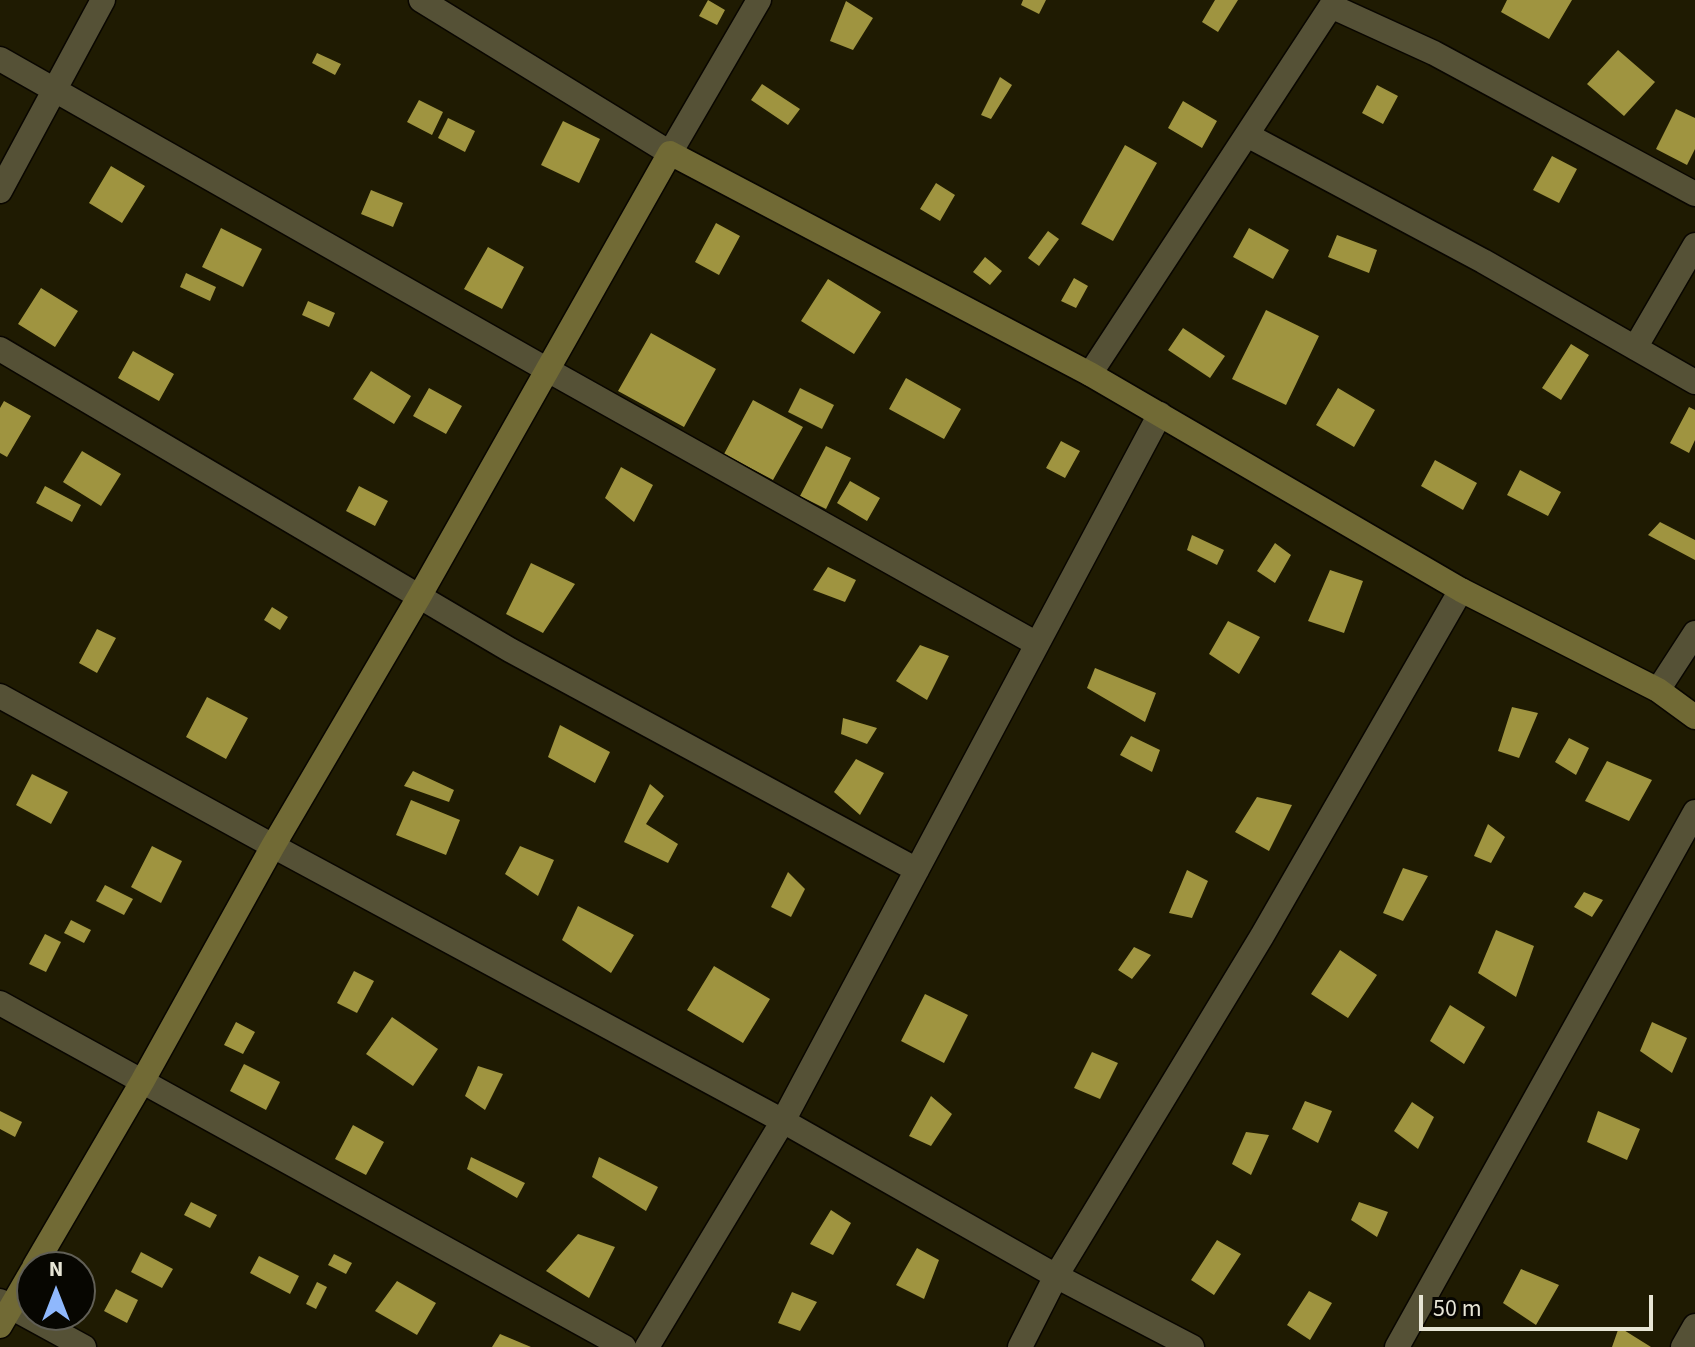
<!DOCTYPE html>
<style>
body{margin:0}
#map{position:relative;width:1695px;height:1347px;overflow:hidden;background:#1f1b02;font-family:"Source Sans 3",sans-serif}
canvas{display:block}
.north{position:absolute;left:16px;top:1251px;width:80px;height:80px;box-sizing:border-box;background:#070601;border:2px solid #615f56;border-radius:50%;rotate:0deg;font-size:22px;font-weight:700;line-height:32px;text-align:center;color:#e7e5d5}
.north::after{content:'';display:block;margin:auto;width:28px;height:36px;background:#8fb8fd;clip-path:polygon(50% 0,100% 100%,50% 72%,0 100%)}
.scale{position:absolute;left:1419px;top:1295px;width:234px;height:36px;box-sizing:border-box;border:4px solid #e7e5d5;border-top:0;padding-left:10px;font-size:24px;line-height:28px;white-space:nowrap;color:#e7e5d5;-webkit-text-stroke:6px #070601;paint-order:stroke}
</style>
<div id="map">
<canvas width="1695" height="1347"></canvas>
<div class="north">N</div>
<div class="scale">50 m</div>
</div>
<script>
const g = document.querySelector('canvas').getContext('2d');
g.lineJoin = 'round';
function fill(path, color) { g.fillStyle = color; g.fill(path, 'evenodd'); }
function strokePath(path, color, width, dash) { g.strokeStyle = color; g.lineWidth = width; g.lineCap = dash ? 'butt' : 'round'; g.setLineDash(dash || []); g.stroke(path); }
fill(new Path2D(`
 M708,0L725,10L717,25L699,16Z
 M1023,0H1046L1039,14L1021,5Z
 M1215,0H1238L1218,32L1202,22Z
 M1507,0H1572L1549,39L1501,12Z
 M846,1L873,18L853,50L830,41Z
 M1618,50L1655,82L1624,116L1587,84Z
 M317,53L341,64L335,75L312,63Z
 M1000,77L1012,85L991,119L981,115Z
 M762,84L800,109L788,125L751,100Z
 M1377,85L1398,96L1383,124L1362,113Z
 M419,100L443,112L432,135L407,122Z
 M1183,101L1217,121L1202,148L1168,128Z
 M1676,109L1695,118V149L1687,165L1656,149Z
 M448,118L475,131L465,152L438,138Z
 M563,121L600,139L579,183L541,165Z
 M1125,145L1157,163L1113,241L1081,224Z
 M1552,156L1577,169L1559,203L1533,190Z
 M111,166L145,186L122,223L89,203Z
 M936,183L955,195L940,221L920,209Z
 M371,190L403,203L393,227L361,214Z
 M716,223L740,236L719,275L695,262Z
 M221,228L262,249L243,287L202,267Z
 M1249,228L1289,250L1273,279L1233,257Z
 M1048,231L1059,239L1039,266L1028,258Z
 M1337,235L1377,250L1369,273L1328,257Z
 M488,247L524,267L502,309L464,289Z
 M985,257L1002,271L990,285L973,272Z
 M186,273L216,287L210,301L180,287Z
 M1074,278L1088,286L1076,308L1061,301Z
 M828,279L881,312L854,354L801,321Z
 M41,288L78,311L55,347L18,324Z
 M308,301L335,313L329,327L302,315Z
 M1266,310L1319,336L1286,405L1232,379Z
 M1183,328L1225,356L1210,378L1168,350Z
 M651,333L716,369L684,427L618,391Z
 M1571,344L1589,355L1561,400L1542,388Z
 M133,351L174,374L159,401L118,378Z
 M371,371L411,396L394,424L353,399Z
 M906,378L961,409L944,439L889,409Z
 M429,388L462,406L446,434L413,416Z
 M800,388L834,405L822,429L788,412Z
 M1338,388L1375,410L1354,447L1316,425Z
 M753,400L803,427L773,480L724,454Z
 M4,401L31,416L7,457L0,453V408Z
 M1689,407L1695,410V440L1689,453L1670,443Z
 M1061,441L1080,451L1065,478L1046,468Z
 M826,446L851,458L826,509L800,496Z
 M82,451L121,474L101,506L63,482Z
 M1435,460L1477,483L1463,510L1421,486Z
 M621,467L653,485L634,522L605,498Z
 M1520,470L1561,492L1548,516L1507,495Z
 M850,481L880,498L867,521L837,503Z
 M45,486L81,505L72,522L36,503Z
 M359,486L388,501L375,526L346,511Z
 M1660,522L1695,540V560L1648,535Z
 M1192,535L1224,550L1217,565L1187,550Z
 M1275,543L1291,555L1275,583L1257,571Z
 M531,563L575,584L543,633L506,614Z
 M828,567L856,580L845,602L813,590Z
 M1330,570L1363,581L1344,633L1308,621Z
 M272,607L288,617L280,630L264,620Z
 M1228,621L1260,637L1239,674L1209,654Z
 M97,629L116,638L97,673L79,663Z
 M920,645L949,656L927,700L896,681Z
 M1095,668L1156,693L1145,722L1087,688Z
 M207,697L248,718L226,759L186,737Z
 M1512,707L1538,713L1519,758L1498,751Z
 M843,718L877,728L867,744L841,734Z
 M560,725L610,752L595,783L548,757Z
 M1131,736L1160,750L1152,772L1120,755Z
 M1569,738L1589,748L1576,775L1555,762Z
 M856,759L884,773L860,815L834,792Z
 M1607,761L1652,780L1629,821L1585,801Z
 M413,771L454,790L449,802L404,786Z
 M32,774L68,792L51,824L16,805Z
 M650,784L664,796L646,824L678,844L668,863L624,842Z
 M1257,797L1292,805L1269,851L1235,832Z
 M411,800L460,820L446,855L396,835Z
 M1488,824L1505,837L1491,863L1474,856Z
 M152,846L182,861L161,903L131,887Z
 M520,846L554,860L538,896L505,874Z
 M1403,868L1428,876L1403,921L1383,913Z
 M1187,870L1208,881L1192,918L1169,913Z
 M788,872L805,889L791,917L771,907Z
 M105,885L133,899L124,915L96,901Z
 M1584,892L1603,900L1592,917L1574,907Z
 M578,906L634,935L611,973L562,940Z
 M71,920L91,930L84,943L64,933Z
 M1496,930L1534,946L1516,997L1478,973Z
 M45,934L61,942L46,972L29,964Z
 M1134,947L1151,955L1132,979L1118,970Z
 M1340,950L1377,975L1348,1018L1311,994Z
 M714,966L770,999L743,1043L687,1010Z
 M354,971L374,981L357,1013L337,1003Z
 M925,994L968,1015L944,1063L901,1041Z
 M1450,1005L1485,1027L1464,1064L1430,1041Z
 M392,1017L438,1049L413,1086L366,1054Z
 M236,1022L255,1032L243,1054L224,1045Z
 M1652,1022L1687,1038L1672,1073L1640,1051Z
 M1092,1052L1118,1063L1100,1099L1074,1088Z
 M244,1064L280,1082L266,1110L230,1091Z
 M478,1066L503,1074L485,1110L465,1096Z
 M931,1096L952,1114L931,1146L909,1136Z
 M1305,1101L1332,1111L1318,1143L1292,1129Z
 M1412,1102L1434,1117L1418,1149L1394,1131Z
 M0,1111L22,1122L15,1137L0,1129Z
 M1598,1111L1640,1129L1627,1160L1587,1142Z
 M353,1125L384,1142L366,1175L335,1159Z
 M1246,1132L1269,1135L1251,1175L1232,1164Z
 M471,1157L525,1183L517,1198L467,1169Z
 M599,1157L658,1187L646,1211L592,1177Z
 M191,1202L217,1215L210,1228L184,1215Z
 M1359,1202L1388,1212L1377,1237L1351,1220Z
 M831,1210L851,1223L833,1255L810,1244Z
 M578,1234L615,1247L589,1298L546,1271Z
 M1217,1240L1241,1254L1214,1295L1191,1280Z
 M917,1248L939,1260L924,1299L896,1285Z
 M141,1252L173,1269L162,1288L131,1272Z
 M334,1254L352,1263L346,1274L328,1265Z
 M259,1256L299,1276L290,1294L250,1273Z
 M1521,1269L1559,1285L1536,1325L1503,1303Z
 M397,1281L436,1303L417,1335L375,1311Z
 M317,1282L327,1287L316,1309L306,1304Z
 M116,1289L138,1300L127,1323L104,1311Z
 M1309,1291L1332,1303L1310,1340L1287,1325Z
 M792,1292L817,1302L800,1331L778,1323Z
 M1619,1327L1651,1347H1612Z
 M500,1334L531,1347H492Z`), '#9f9440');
const street = new Path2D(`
 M421,0L670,153L759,0
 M1331,6L1434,53L1695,194
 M0,59L546,369L1037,644
 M1247,135L1483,261L1695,382
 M0,191L103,0
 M1635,348L1695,245
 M0,349L510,650L917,870
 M1090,374L1335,0
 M1658,690L1695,633
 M0,696L273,846L783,1121L1056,1276L1192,1347
 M0,1003L624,1347
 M0,1301L84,1347
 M647,1347L783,1121L1160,414
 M1020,1347L1056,1276L1262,936L1461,590
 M1397,1347L1695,812
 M1683,1347L1695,1326`);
const secondary = new Path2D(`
 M34,1267L142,1082L273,846L419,597L670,153L1090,374L1461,590L1658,690L1695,717
 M0,1326L32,1271`);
strokePath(street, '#090600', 27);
strokePath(secondary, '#090600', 27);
strokePath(street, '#555136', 24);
strokePath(secondary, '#716a35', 24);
</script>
